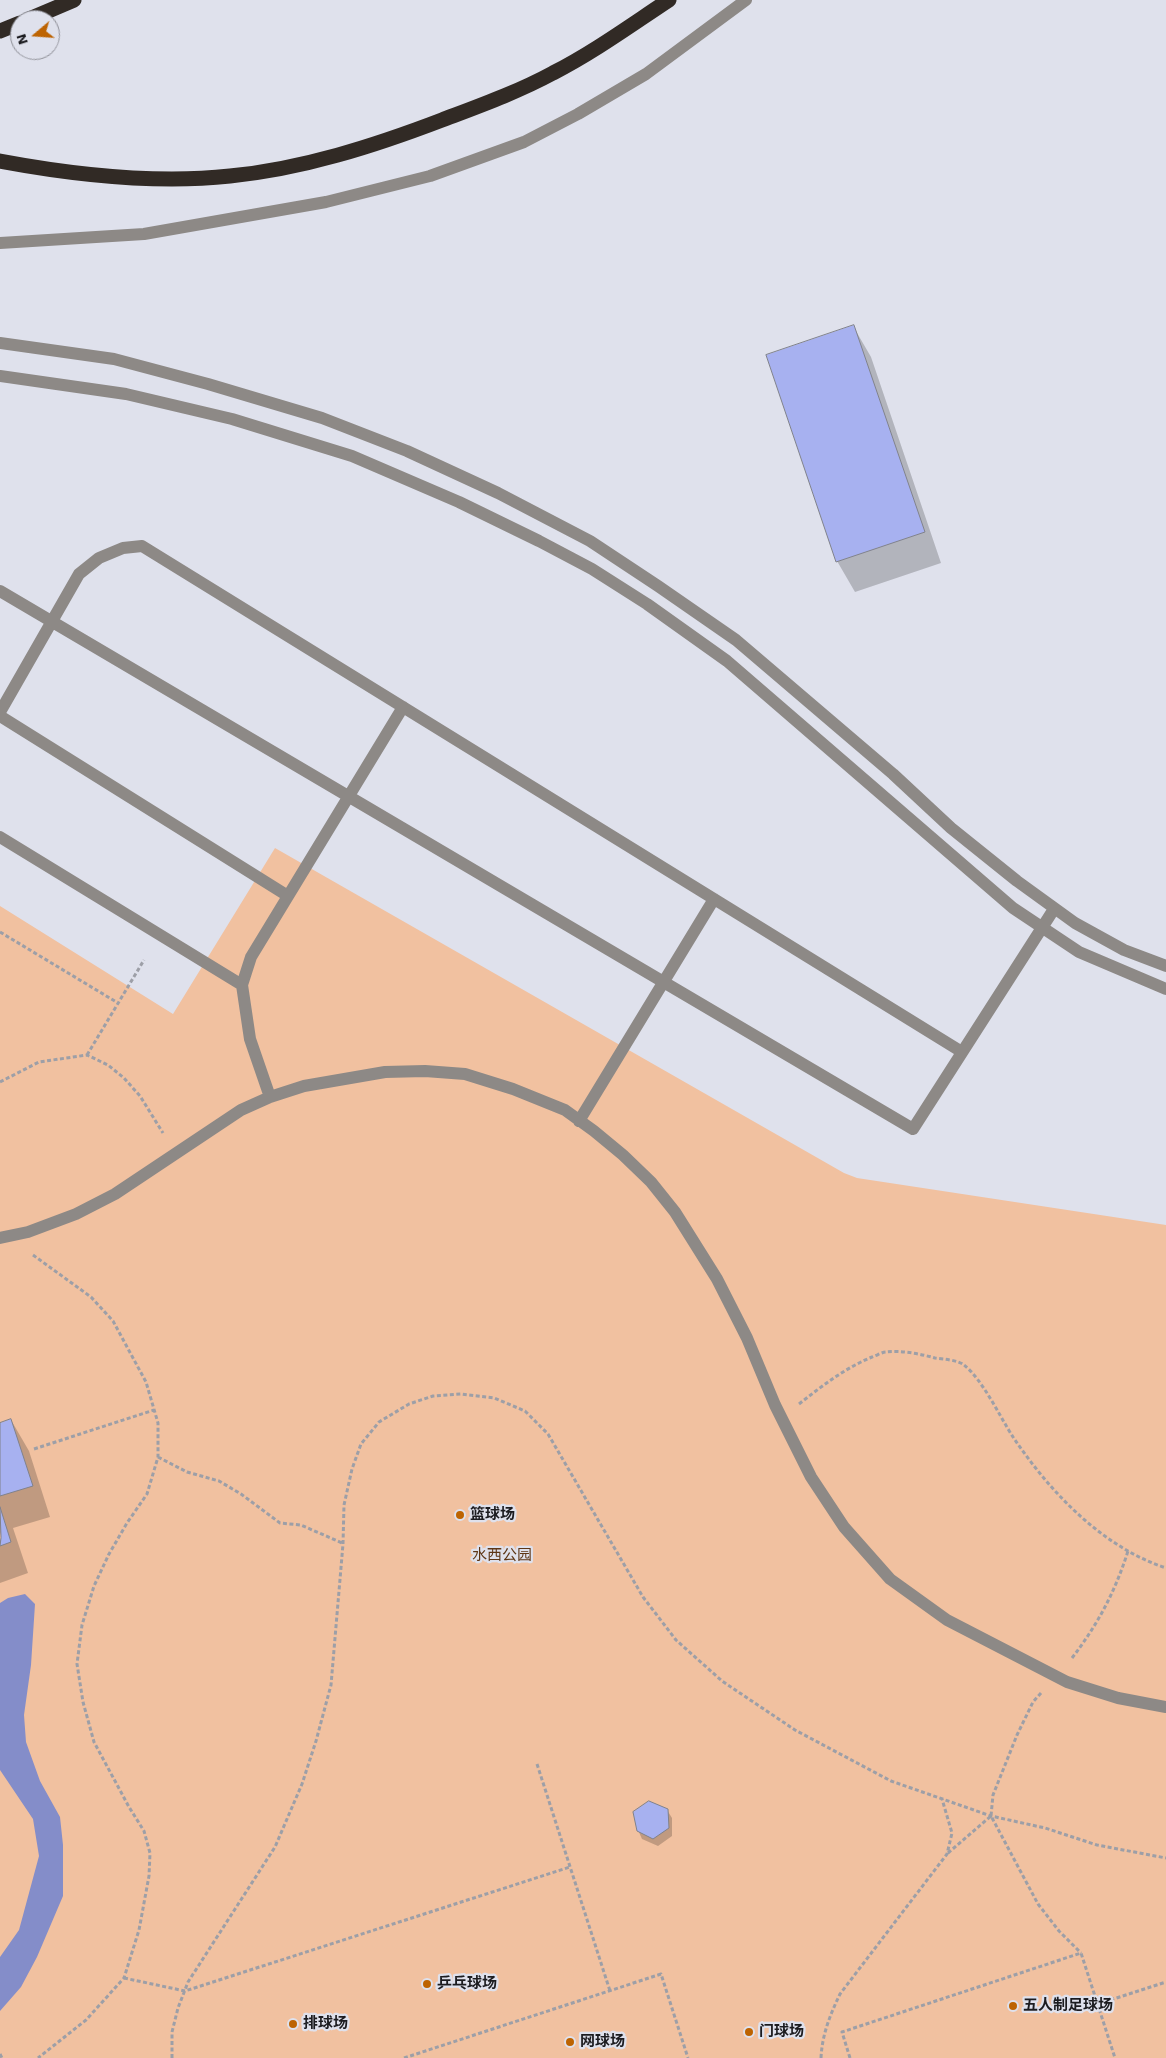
<!DOCTYPE html>
<meta charset="utf-8">
<style>
body{margin:0}
#map{position:relative;width:1166px;height:2058px;overflow:hidden;background:#dfe1ec;font-family:"Work Sans",sans-serif}
canvas{display:block}
.north{position:absolute;left:10px;top:10px;width:50px;height:50px;box-sizing:border-box;background:#dfe1ec;border:1px solid #91929a;border-radius:50%;rotate:252deg;font-size:14px;font-weight:700;line-height:20px;text-align:center;color:#1c1c20}
.north::after{content:'';display:block;margin:auto;width:18px;height:22px;background:#bd6301;clip-path:polygon(50% 0,100% 100%,50% 72%,0 100%)}
</style>
<div id="map">
<canvas width="1166" height="2058"></canvas>
<div class="north">N</div>
</div>
<script>
const g = document.querySelector('canvas').getContext('2d');
g.lineJoin = 'round';
function fill(path, color) { g.fillStyle = color; g.fill(path, 'evenodd'); }
function strokePath(path, color, width, dash) { g.strokeStyle = color; g.lineWidth = width; g.lineCap = dash ? 'butt' : 'round'; g.setLineDash(dash || []); g.stroke(path); }
function write(font, color, halo, rows, align = 'center') {
  g.font = font + ' "Work Sans","Noto Sans SC",sans-serif'; g.lineWidth = 4.5; g.setLineDash([]); g.textBaseline = 'middle'; g.strokeStyle = halo; g.fillStyle = color; for (const [text, x, y, turn = 0] of rows) {
    g.save(); g.translate(x, y); g.rotate((+turn || 0) * Math.PI / 180); g.textAlign = isNaN(turn) ? turn : align; if (halo) g.strokeText(text, 0, 0); g.fillText(text, 0, 0); g.restore();
  }
}
fill(new Path2D(`
 M275,848L844,1173L857,1178L1166,1225V2058H0V906L173,1014Z`), '#f1c1a0');
fill(new Path2D(`
 M25,1594L35,1604L31,1665L24,1715L26,1742L40,1781L60,1817L63,1845V1896L37,1957L21,1987L0,2011V1957L19,1930L39,1856L33,1819L0,1770V1603L8,1598Z`), '#848dc9');
fill(new Path2D(`
 M853,326L871,357L941,563L855,592L837,561Z
 M11,1420L29,1451L50,1517L13,1528L28,1573L0,1583V1540L2,1539L0,1532V1424Z
 M667,1810L672,1818V1836L658,1846L642,1839L638,1830Z`), '#0003');
const building = new Path2D(`
 M854,325L925,532L836,562L766,355Z
 M11,1419L33,1486L0,1496V1423Z
 M0,1507L11,1542L0,1546L1,1538Z
 M649,1801L668,1809L669,1828L653,1839L637,1831L633,1812Z`);
fill(building, '#a7b1f0');
strokePath(building, '#80828b', 1);
strokePath(new Path2D(`
 M0,932L118,1003
 M87,1055L144,960
 M0,1082L39,1062L87,1055L108,1065L124,1078L140,1096L163,1133
 M33,1255L91,1297L113,1321L146,1382L158,1423V1457L147,1494L127,1523L109,1554L94,1586L82,1625L77,1664L83,1702L94,1742L129,1807L144,1831L150,1853L149,1876L139,1930L124,1978L86,2020L38,2058
 M799,1404C822,1386 845,1368 872,1357C876,1356 882,1352 886,1352C901,1350 921,1354 935,1358C943,1359 958,1360 964,1365C983,1380 1000,1417 1013,1437C1050,1492 1102,1547 1166,1568
 M34,1449L154,1410
 M158,1457L187,1472L219,1481L241,1494L280,1523L301,1525L342,1543
 M1072,1658C1098,1624 1115,1592 1128,1551
 M1041,1693L1033,1702L1017,1735L993,1795L991,1816L1038,1904L1059,1931L1081,1953
 M537,1764L610,1991
 M948,1853L991,1816
 M124,1978L185,1991L570,1867
 M1098,2004L1166,1982
 M0,2054L2,2058
 M172,2058V2032L178,2008L188,1982L275,1847L302,1784L316,1741L331,1685L343,1544L344,1505L352,1469L361,1444L379,1422L409,1404L433,1396L461,1394L494,1398L525,1411L548,1434L643,1597L676,1640L722,1681L795,1730L891,1781L991,1816L1045,1828L1097,1845L1166,1858
 M404,2058L661,1974L688,2058
 M821,2058C822,2035 830,2015 840,1994L947,1854L952,1833L942,1799
 M850,2058L842,2032L1081,1953L1115,2058`), '#9d9fa7', 3, [4, 2.5]);
strokePath(new Path2D(`
 M0,243L144,234L326,202L430,176L524,142L578,114L646,74L746,0
 M0,343L114,359L208,384L322,418L407,451L498,493L590,541L658,586L736,640L893,774L951,828L1017,881L1075,923L1124,950L1166,966
 M0,376L126,394L232,419L352,456L459,502L539,541L592,569L647,604L727,661L1013,908L1079,952L1166,989
 M0,591L913,1129L1054,909
 M0,712L79,574L99,558L123,548L142,546L962,1052
 M0,716L288,896
 M0,837L242,985
 M270,1097L250,1039L242,985L251,957L403,707
 M579,1121L714,899
 M0,1238L28,1232L76,1214L115,1194L241,1110L270,1097L304,1086L385,1072L425,1071L465,1074L513,1089L565,1110L594,1131L623,1155L651,1182L675,1212L717,1279L747,1338L775,1405L811,1477L844,1527L890,1579L947,1620L1067,1682L1118,1698L1166,1707`), '#8d8986', 12);
strokePath(new Path2D(`
 M27,20L74,0
 M0,31L20,23
 M0,161C75,175 154,184 230,176C302,169 374,146 442,120C479,106 518,92 553,73C594,52 631,25 669,0`), '#312a25', 15);
for (const [x, y, r, color] of [
 [460,1515,5,"#bd6301"],
 [427,1984,5,"#bd6301"],
 [1013,2006,5,"#bd6301"],
 [293,2024,5,"#bd6301"],
 [749,2032,5,"#bd6301"],
 [570,2042,5,"#bd6301"]
]) { const dot = new Path2D(); dot.arc(x, y, r, 0, 2 * Math.PI); g.fillStyle = color; g.fill(dot); strokePath(dot, '#dfe1ec', 2); }
write('bold 15px', '#1c1c20', '#dfe1ec', [
 ["篮球场",470,1515],
 ["乒乓球场",437,1984],
 ["五人制足球场",1023,2006],
 ["排球场",303,2024],
 ["‌门球场‌",759,2032],
 ["网球场",580,2042]
], 'left');
write('15px', '#5e3616', '#dfe1ec', [
 ["水西公园",502,1556]
]);
</script>
